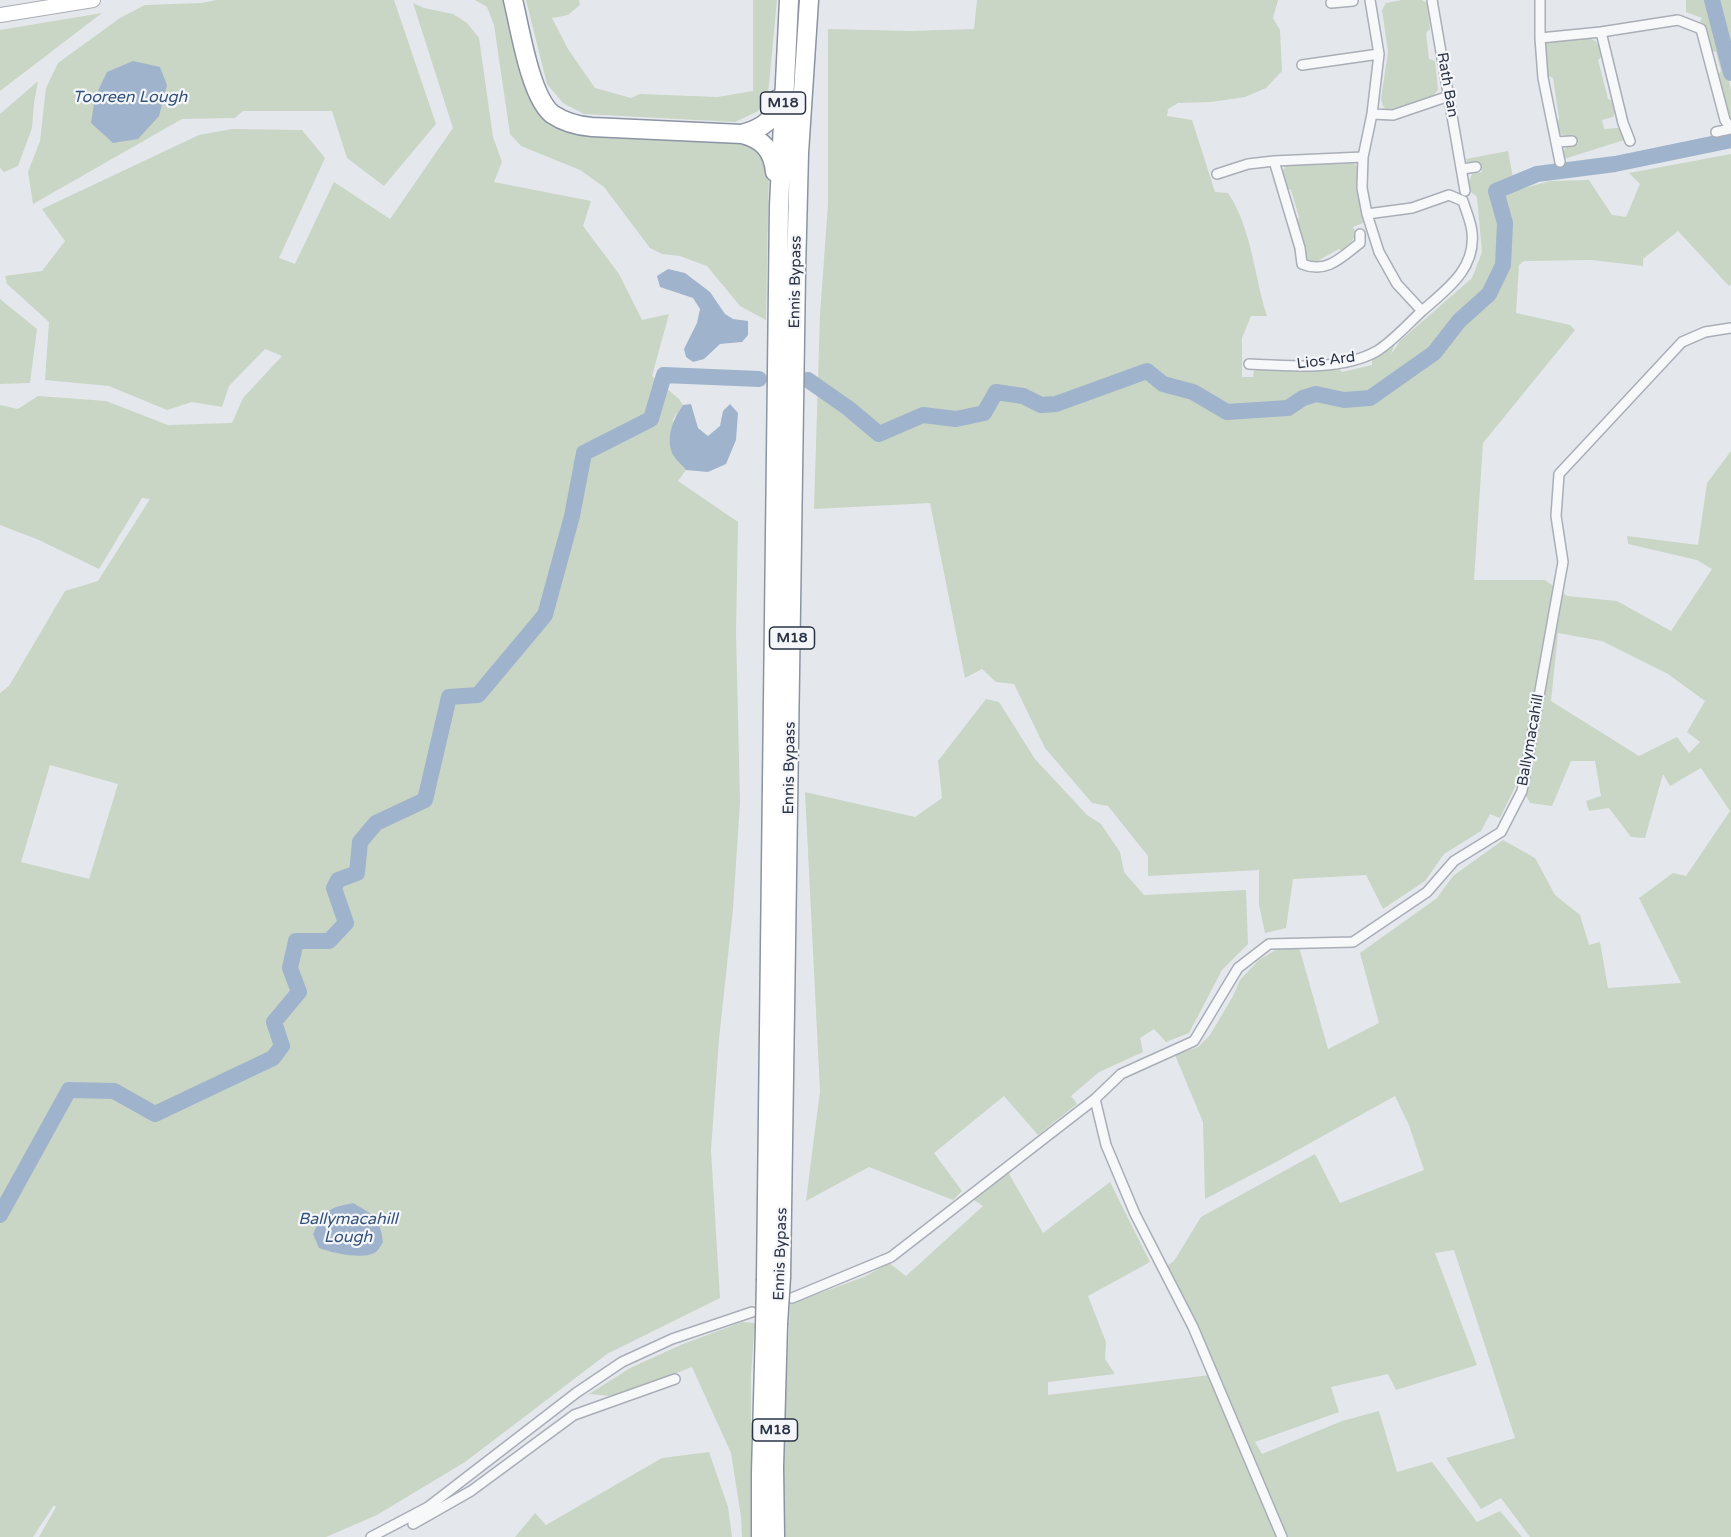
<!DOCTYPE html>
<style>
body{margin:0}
canvas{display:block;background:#e4e7ec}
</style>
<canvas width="1731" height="1537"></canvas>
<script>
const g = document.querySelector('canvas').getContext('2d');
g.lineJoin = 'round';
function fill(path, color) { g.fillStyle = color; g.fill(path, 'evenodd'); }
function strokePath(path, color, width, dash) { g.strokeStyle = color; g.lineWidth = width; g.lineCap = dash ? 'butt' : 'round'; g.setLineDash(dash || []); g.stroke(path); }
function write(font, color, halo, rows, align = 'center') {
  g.font = font + ' "Varela Round",sans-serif'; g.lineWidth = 4.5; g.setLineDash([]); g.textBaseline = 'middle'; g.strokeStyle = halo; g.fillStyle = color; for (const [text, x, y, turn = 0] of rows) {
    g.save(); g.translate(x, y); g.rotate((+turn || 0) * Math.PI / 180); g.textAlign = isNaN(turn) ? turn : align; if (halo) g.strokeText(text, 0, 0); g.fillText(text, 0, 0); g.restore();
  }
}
fill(new Path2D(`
 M216,0H394L436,124L384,186L347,158L332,111H243L235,118L182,119L33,204L28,172L40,141L46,88L58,63L120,18L145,5L202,3Z
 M475,0H509L548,119L743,139L760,150L769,165L766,320L740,306L707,266L680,256L662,254L650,248L604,187L580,170L521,146L510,134L494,25L487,7Z
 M526,0H579L580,5L568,15L552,18L568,49L595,88L631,98L640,94L717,97L753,91V0H777L768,94L758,111L735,122L584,114L563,103L547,84Z
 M977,0H1278L1273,18L1280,30L1282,71L1266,88L1245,97L1211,102L1178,103L1168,109L1167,116L1192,120L1215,192L1228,193C1252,229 1254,276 1267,316H1251L1242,338V377H1253L1254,371L1260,368L1338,367L1342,372L1372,365V358L1396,342L1390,356L1400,341L1472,278L1482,252L1477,197L1472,193L1468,183L1472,174L1482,172L1479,163H1467L1466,159L1508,151L1513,178L1503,181L1506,193L1550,181L1589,180L1612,215L1626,217L1640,184L1629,173L1731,154V284L1729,286L1678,231L1643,259V266L1592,260L1524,261L1519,265L1516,313L1570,325L1575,330L1483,443L1474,580H1545L1567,596L1617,601L1671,631L1712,569L1697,560L1628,544L1627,536L1698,545L1707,483L1731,451V1537H1530L1501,1498L1481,1509L1446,1458L1515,1438L1454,1250L1435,1253L1477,1365L1396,1390L1388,1374L1331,1387L1339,1412L1255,1442L1262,1454L1342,1421L1379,1411L1397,1472L1432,1462L1477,1522L1500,1511L1522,1537H785L783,1460L790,1304L864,1277L889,1263L906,1276L983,1206L974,1200L1008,1172L1043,1233L1110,1182L1150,1262L1088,1296L1106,1342L1105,1359L1115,1374L1048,1382V1395L1218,1374L1167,1266L1174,1261L1201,1217L1315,1154L1340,1203L1424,1170L1409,1125L1395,1096L1276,1162L1205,1199L1203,1122L1175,1055L1198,1047L1210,1035L1233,996L1240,980L1259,960L1277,949L1299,947L1328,1049L1379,1023L1360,953L1437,898L1453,876L1503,840L1535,858L1555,895L1580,915L1589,945L1600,942L1608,988L1681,983L1639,898L1673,873L1686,876L1730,811L1701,768L1670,786L1663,774L1645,838L1631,837L1609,808L1589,811L1586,801L1601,796L1595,761H1571L1552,806L1530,803L1518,781L1500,818L1490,814L1481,831L1444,854L1425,881L1383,909L1366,875L1293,879L1286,928L1265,933L1259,905V870L1148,876V856L1108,806L1092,803L1045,748L1014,684L996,682L982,669L965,678L930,503L814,509L820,315L828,204V29L910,31L974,29ZM1558,633L1602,641L1668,674L1705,701L1687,732L1700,742L1689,753L1677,737L1639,756L1551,701Z
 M1402,0H1422L1427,3L1430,29L1426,33L1429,59L1435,61L1438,90L1431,98L1387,110L1383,106L1381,99L1388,52L1382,10L1386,3Z
 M1686,0H1731V80L1712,2L1731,90V119L1718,75L1721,71L1716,52L1711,51L1706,29L1700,21L1702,18L1686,12Z
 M413,3L424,8L453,14L467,23L479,38L493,137L502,162L494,182L591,201L583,226L619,274L642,320L669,314L652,376L679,399L683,405L673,419V455L686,470L678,481L738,522L736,633L740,802L733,909L719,1039L711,1150L720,1298L607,1354L465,1462L377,1515L326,1537H39L56,1507L54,1505L33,1537H0V693L9,686L65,591L98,581L150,499L142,498L99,569L39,540L0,525V405L18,409L38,396L106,401L168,425L232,423L243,398L282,356L265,349L229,386L222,407L192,402L167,410L109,386L45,380L49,322L7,284L5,276L42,271L65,241L42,209L199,135L232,129L302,130L325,158L279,258L295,264L334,182L390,219L453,128ZM50,765L118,784L89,879L21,862Z
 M102,13L0,91V30Z
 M1588,38C1599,40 1599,47 1601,57L1598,60L1608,99L1613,101L1616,110L1613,117L1602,120L1604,129L1618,128L1623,131L1624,140L1564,159L1562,154L1566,147L1578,144L1576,136H1566L1560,134L1557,124L1559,118L1553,78L1548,76L1544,50L1546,44L1551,41Z
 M38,81L34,103L32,128L18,166L4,172L0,168V114Z
 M1349,162L1356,165L1359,171L1358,187L1363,223L1353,227L1356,234L1352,241L1342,251L1339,249L1319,260V263L1314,265L1306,261L1305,248L1297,223L1299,217L1291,190L1286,188C1282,178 1280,172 1287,164Z
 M0,299L37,329L30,383L0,384Z
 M986,699L999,702L1035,759L1087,815L1101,824L1120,852L1124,872L1144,895L1246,890L1248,944L1222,970L1189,1033L1166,1042L1154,1029L1140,1038L1143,1052L1099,1072L1071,1096L1077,1104L1038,1135L1004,1096L934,1153L962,1191L953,1200L869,1167L806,1201L820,1091L805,792L915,817L942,798L938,761Z
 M742,1322L755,1323L751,1374V1537H742L741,1517L731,1453L692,1367L628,1392L610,1396L589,1394L630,1368L683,1344Z
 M709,1452L728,1507L732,1537H515L535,1513L546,1525L662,1458Z`), '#c9d6c5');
fill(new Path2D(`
 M133,61L160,67L167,85L159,116L138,139L113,143L91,123L95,97L107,72Z
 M668,269L685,273L710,292L725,314L733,319L748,321V335L742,342L720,344L704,359L693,362L686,357L684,349L697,323L700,309L693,298L660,287L657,276Z
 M691,404L698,428L708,436L720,426L723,411L730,404L738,413L736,440L726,464L708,472L686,470C682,465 676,460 673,455C665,438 673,419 683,405Z
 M353,1203C374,1215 380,1218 383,1242C381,1245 380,1248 377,1251C366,1261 332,1253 319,1248L313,1234C324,1210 328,1208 353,1203Z`), '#9fb4cc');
strokePath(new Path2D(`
 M1712,0L1731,73
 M808,380L848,408L879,434L923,415L956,419L984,413L996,392L1023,396L1041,405L1056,404L1147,371L1163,384L1193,392L1227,412L1288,408L1303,398L1316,394L1344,400L1370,398L1434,353L1459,321L1489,294L1503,265L1505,223L1496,191L1537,174L1615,164L1731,140
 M0,1215L69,1090L114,1091L155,1114L273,1058L282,1046L274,1022L299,992L290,968L296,941H329L346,923L334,888L338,880L357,873L360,842L376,823L425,800L449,697L478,695L545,615L572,516L584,453L651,419L664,375L759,379`), '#9fb4cc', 16);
const minor = new Path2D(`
 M1432,0L1465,191
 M1540,0V38L1601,32L1678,20L1701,29L1725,120L1731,129
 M1331,3L1353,1
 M1601,32L1623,123L1630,141
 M1540,38L1543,78L1560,162
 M1302,65L1379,54L1370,0
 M1372,114L1393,115L1449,96
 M1716,132L1731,129
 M1556,142L1572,141
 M1274,161L1300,248L1302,264C1326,274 1341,258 1360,243V234
 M1462,169L1476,167
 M1217,174L1248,164L1274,161L1363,157
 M1367,214L1412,208L1449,195L1463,201C1466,211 1471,222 1472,232C1476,269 1447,289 1422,311
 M1249,364C1288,366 1342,371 1377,351C1393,341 1408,324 1422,311L1397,284L1379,252L1367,214L1362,188L1363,157L1372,114L1379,54
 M1095,1099L1106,1145L1135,1214L1193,1327L1282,1537
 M792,1298L891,1257L1095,1099L1121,1074L1194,1041L1238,968L1269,944L1353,942L1427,892L1454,861L1501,832L1522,791L1563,562L1556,516L1559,474L1682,342L1705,332L1731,328
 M413,1524L471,1491L574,1415L675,1379
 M371,1537L428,1507L576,1393L622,1362L672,1339L752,1312`);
const secondary = new Path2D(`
 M0,15L93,0`);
const motorway = new Path2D(`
 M513,0C520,28 530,96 552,114C564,122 578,126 592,127L742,134C763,139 773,151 775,172
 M742,134C763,128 774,121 778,99
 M781,1277L796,271L799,153L809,0
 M766,1279L779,206L789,0
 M761,1537V1473L765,1328
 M775,1537L774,1467L778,1324`);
strokePath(minor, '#a9aeb7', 12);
strokePath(secondary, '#a9aeb7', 16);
strokePath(motorway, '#8b94a3', 21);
strokePath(minor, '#f7f8fa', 9);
strokePath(secondary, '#fff', 14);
strokePath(motorway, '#fff', 18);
const motorwayBridge = new Path2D(`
 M778,1324L781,1277
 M765,1328L766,1279`);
strokePath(motorwayBridge, '#8b94a3', 21, []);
strokePath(motorwayBridge, '#fff', 18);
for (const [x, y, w] of [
 [783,103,45],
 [792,638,45],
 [775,1430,45]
]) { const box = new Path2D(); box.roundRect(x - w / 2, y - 11, w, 22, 4.5); g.fillStyle = '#f4f6f9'; g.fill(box); strokePath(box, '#2b3445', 1.5); }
write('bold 14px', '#2b3445', null, [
 ["M18",783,103],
 ["M18",792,638],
 ["M18",775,1430]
]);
write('15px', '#2b3445', '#f4f6f9', [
 ["Rath Ban",1447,85,80],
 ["Ennis Bypass",796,282,-89],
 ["Lios Ard",1326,361,-7],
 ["Ballymacahill",1531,740,-80],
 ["Ennis Bypass",790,768,-89],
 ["Ennis Bypass",781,1254,-88]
]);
write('italic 16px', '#34527a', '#f4f6f9', [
 ["Tooreen Lough",130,98],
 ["Ballymacahill",348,1220],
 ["Lough",348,1238]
]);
</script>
